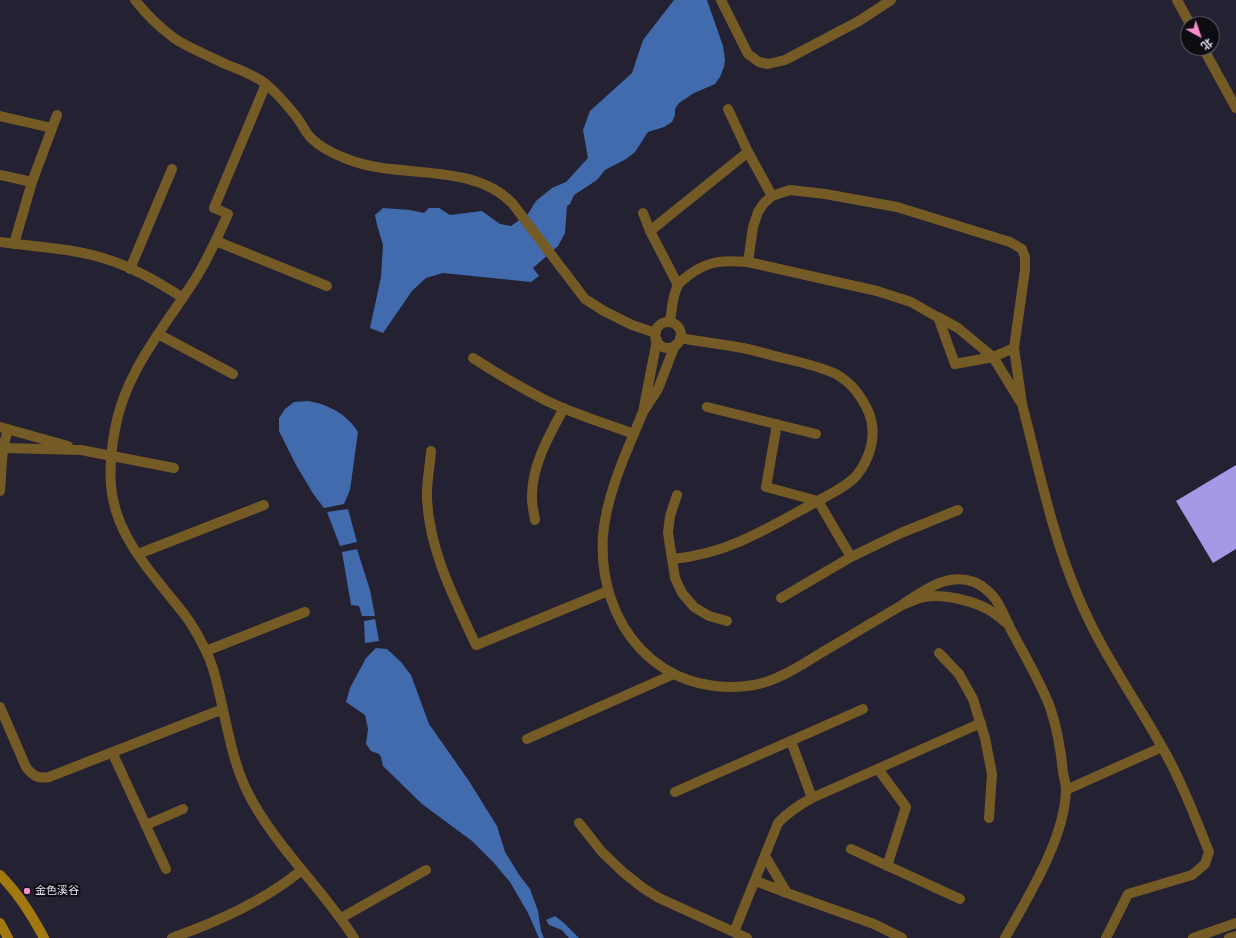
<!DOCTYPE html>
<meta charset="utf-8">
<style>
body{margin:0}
#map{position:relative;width:1236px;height:938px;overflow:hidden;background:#232132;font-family:Quicksand,"Noto Sans SC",sans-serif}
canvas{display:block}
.north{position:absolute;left:1180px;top:16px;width:40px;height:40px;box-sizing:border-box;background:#0d0c13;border:1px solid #63626a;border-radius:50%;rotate:140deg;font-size:11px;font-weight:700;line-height:16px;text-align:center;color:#e3e2ed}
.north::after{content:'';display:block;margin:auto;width:14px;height:18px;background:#fa8fc8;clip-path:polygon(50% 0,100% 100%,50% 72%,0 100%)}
</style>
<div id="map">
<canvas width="1236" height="938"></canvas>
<div class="north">北</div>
</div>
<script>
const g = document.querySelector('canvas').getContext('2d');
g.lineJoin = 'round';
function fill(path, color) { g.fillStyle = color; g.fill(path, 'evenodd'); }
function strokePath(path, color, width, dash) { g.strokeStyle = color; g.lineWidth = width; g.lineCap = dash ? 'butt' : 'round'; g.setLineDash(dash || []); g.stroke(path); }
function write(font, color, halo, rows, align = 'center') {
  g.font = font + ' Quicksand,"Noto Sans SC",sans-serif'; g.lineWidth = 4; g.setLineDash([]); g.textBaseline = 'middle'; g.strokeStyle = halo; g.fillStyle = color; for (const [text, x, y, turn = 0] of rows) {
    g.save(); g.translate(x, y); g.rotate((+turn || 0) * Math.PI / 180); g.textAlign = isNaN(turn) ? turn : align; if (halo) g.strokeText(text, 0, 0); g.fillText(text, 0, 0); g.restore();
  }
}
fill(new Path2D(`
 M674,0H707L723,46L725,60L724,67L720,77L715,84L694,93L679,103L675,109V115L672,122L664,127L648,132L635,152L626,159L605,170L597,180L574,195L570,204L567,206L565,233L558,246L533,268L539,276L531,282L443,273L426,278L412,291L383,333L370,328L381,277L383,245L377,225L375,215L383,208L410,210L424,213L429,208H439L450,215L482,211L500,224L511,226L528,214L536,201L552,188L566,182L588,158L583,130L590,111L632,73L643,40Z
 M308,401C328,404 348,415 358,432L350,490L344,504L324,508L314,495L296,465L279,431V418L285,409L294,402Z
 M348,509L357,542L340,546L327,512Z
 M357,549L370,590L375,616H362L359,606L351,605L342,552Z
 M375,619L379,641L365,643L364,621Z
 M376,648L387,649L401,662L411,675L429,724L469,781L497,826L505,852L520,876L530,889L538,911L541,931L544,938H539L528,913L510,882L494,863L472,841L422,804L383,766L381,757L379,754L371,751L366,744L368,729L365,715L346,702L350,688L366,658Z
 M555,916L564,923L579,938H569L562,930L549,925L546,920Z`), '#416bad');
fill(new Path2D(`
 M1236,465V549L1213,563L1176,501Z`), '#a498e7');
strokePath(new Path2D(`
 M135,0C146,14 159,27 174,38C185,46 209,56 223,63C237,69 253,74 266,84C277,93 287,105 295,115C301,122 305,132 311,138C321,148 334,154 347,159C399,180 471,161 512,203L585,299L604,311L632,325L656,333
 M721,0L748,54L759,62L768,64L785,60L859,21L891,0
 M1177,0L1190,24
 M1203,48L1236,108
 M266,84L214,208L228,214C217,238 207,262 192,284C162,330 125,373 115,429C111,451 108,476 113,499C121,543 157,579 184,614C192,624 199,637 205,649C212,662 216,678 219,692C227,725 232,760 247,791C273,844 322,888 354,938
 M728,109L748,152L772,196
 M0,116L52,128
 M0,175L32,182
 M643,213L650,231L678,285
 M650,231L748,152
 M216,241L327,286
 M0,242C36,247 74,248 109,260C135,268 160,283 183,298
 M14,244L32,182L57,115
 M748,262L753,227L758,212L764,203L772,196L790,190L825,194L897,207L1010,242L1022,249L1025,257V270L1014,348
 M130,269L172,169
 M670,322C672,310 672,296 678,285C681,281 685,278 689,275C709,260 725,260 748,262L877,291L911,302L939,318
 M655 335a13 13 0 1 1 26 0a13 13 0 1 1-26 0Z
 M158,334L233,374
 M657,340L643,412L658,389L675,345
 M993,357L958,328L938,317L955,364L993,357L1014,348L1022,404L993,357
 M473,358C496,373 520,387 545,400C573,414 604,423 634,434
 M1022,404C1039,469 1052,535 1078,596C1100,650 1134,697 1162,747C1181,780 1195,817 1209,852L1205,864L1192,875L1128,894L1106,938
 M707,407L816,434
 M643,412C627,451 607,492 603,535C597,625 660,700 754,685C778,681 801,665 821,653C848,637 875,621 902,605
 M777,424L766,487L818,501L851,557
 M0,427L68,446
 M3,448L8,429
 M431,451C430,467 426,484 427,500C430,552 454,598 476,645L608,591
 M0,491L3,448L81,450L174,468
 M677,495L670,516L668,533L675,578L682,593L694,607L709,616L727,621
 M535,520C534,513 532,506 532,499C531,466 549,436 564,408
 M138,554L264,505
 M672,559C726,554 765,530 812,504C825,497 848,486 857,475C871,457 877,434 869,413C862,397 852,383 836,374C821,367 804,363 787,359C773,356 758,351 743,348C722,344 701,342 680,338
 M781,598L851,557L901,533L958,510
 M206,651L305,612
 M939,653L959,674L973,699L985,738L992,774L989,818
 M0,707L26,767C33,776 38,779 49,777L223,709
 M527,739L674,674
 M791,741L812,798
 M112,752L166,869
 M878,769L906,807L887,866
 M1066,790L1162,747
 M675,792L863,709
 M579,823L602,852L624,873L643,888L659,898L747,938
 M146,825L183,809
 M851,849L960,899
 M756,881L787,893L765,856
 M787,893L874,924L902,938
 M341,918L426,870
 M734,932L778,823C788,812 799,805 812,798L981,723
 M172,938C221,920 262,902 302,870
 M1005,938C1028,897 1065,838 1066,790C1066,784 1064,778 1063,772C1061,751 1057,728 1050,707C1039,679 1023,653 1009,626C1004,615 1000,603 991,594C987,590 979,584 974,582C947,572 923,591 902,605C908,603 914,600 920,598C940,592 977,601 994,613C999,617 1004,621 1009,625`), '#745a24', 10);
strokePath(new Path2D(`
 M1193,938L1236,923
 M1229,938L1236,936`), '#745a24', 10);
strokePath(new Path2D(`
 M0,875C19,894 32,915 44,938
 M0,923L8,938`), '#a27811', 10);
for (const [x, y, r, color] of [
 [27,891,4,"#fa8fc8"]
]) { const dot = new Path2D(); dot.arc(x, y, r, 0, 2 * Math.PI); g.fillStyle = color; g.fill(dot); strokePath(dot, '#0d0c13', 1.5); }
write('11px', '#e3e2ed', '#0d0c13', [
 ["金色溪谷",35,891]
], 'left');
</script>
